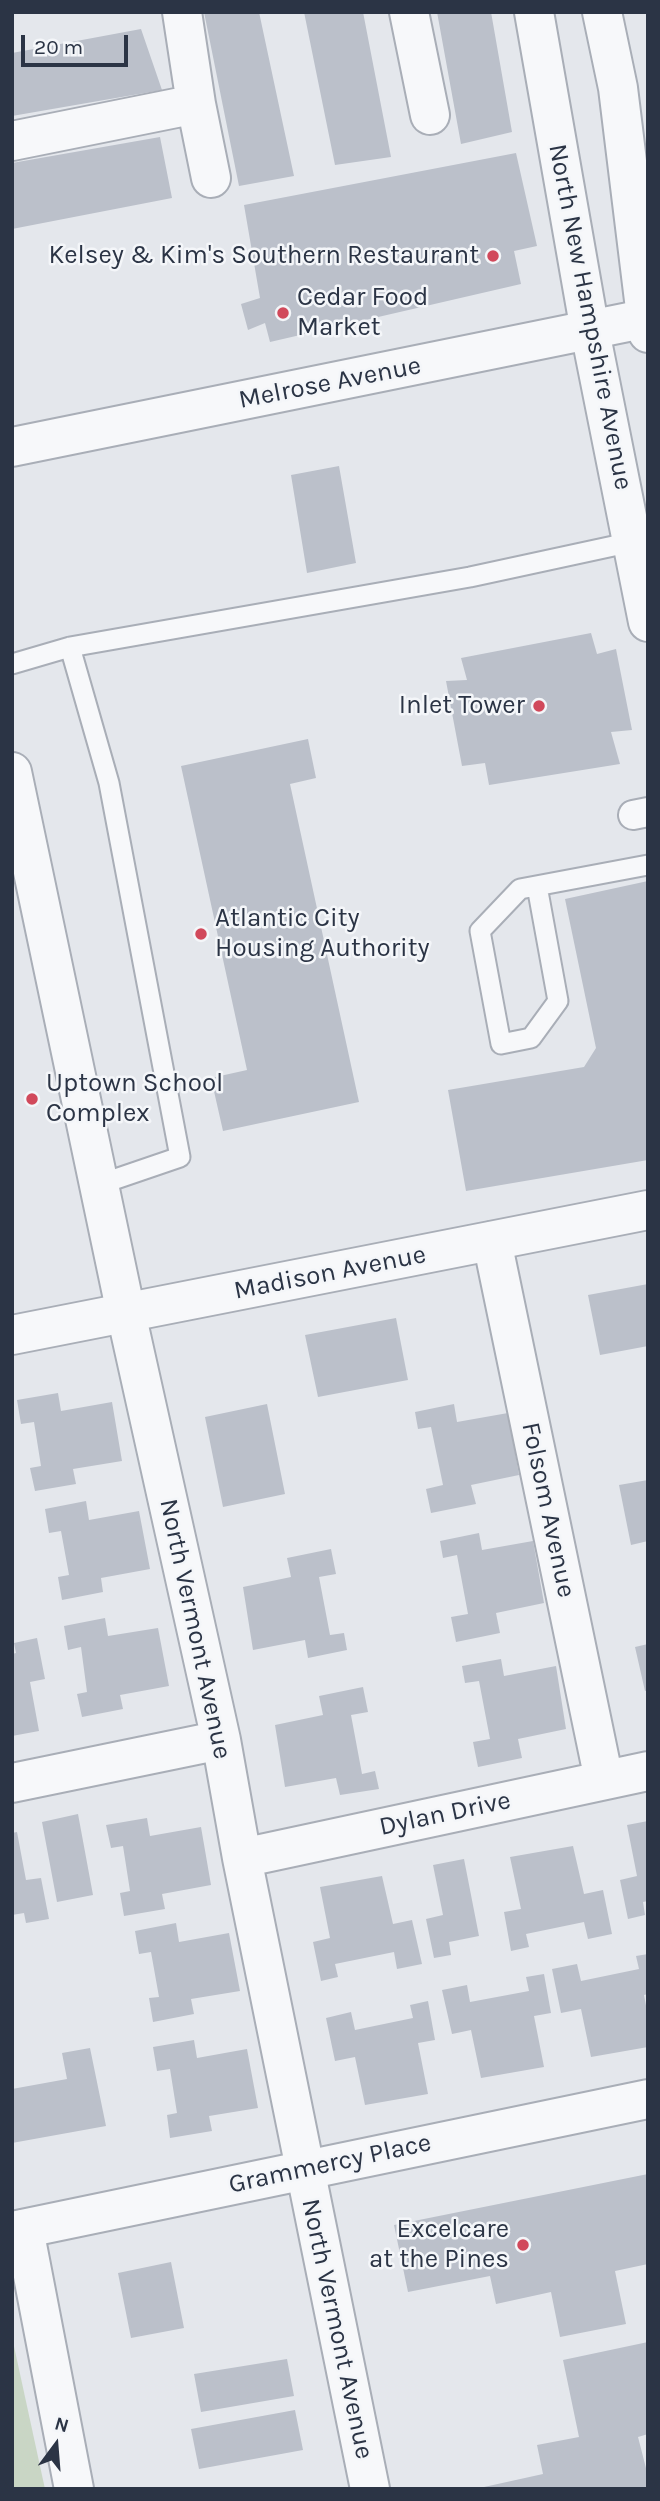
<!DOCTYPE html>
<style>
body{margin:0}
#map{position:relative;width:660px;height:2501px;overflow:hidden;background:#e4e7ec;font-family:Karla,sans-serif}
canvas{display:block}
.frame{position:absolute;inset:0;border:14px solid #2b3445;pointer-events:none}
.north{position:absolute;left:21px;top:2410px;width:70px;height:70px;-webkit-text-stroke:5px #f4f6f9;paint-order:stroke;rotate:16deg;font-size:19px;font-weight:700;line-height:28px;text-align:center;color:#2b3445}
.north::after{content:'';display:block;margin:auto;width:24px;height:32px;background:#2b3445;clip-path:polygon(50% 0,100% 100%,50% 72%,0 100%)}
.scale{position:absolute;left:21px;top:35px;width:107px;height:32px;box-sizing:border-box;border:4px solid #2b3445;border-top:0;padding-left:9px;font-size:21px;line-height:24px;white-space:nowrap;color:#2b3445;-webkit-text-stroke:5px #f4f6f9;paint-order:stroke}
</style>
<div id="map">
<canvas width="660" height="2501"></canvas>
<div class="frame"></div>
<div class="north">N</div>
<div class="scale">20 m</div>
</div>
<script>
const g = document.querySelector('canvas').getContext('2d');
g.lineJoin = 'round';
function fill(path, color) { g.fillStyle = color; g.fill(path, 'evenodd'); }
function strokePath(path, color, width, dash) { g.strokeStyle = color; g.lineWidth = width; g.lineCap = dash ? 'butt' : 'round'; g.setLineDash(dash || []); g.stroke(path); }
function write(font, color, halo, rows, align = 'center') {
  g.font = font + ' Karla,sans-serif'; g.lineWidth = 5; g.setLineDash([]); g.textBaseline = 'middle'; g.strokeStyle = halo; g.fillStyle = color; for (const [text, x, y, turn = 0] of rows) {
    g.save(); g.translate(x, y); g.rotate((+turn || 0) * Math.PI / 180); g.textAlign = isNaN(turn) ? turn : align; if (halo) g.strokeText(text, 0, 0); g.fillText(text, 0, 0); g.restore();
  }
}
fill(new Path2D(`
 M12,2337L45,2489H12Z`), '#c9d6c5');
fill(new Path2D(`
 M204,12H259L294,176L239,186Z
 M304,12H363L391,157L335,165Z
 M437,12H491L512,132L461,144Z
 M141,29L162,90L12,116V53Z
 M160,137L172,198L12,229V163Z
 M516,153L537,246L514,251L521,284L270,342L265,323L248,330L241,304L260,298L244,205Z
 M339,466L356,563L307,573L291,475Z
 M591,633L597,654L616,649L632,730L611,732L620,764L489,785L485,763L462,766L446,681L467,680L461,658Z
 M308,739L316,778L290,784L359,1102L223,1131L211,1078L247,1070L181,766Z
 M648,881V1160L466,1191L448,1090L584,1067L596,1048L565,899Z
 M648,1284V1346L600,1355L588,1295Z
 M396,1318L408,1380L318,1397L305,1335Z
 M58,1393L61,1411L112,1402L122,1461L73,1469L76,1484L35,1491L30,1468L41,1466L34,1422L21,1424L17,1400Z
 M267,1404L285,1494L223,1507L205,1417Z
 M454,1404L457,1422L508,1413L519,1475L471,1485L476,1504L431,1513L426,1489L443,1485L431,1427L418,1429L415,1412Z
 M648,1480V1541L631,1545L619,1485Z
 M86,1501L89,1520L139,1511L150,1569L101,1578L103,1592L62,1600L58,1577L69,1575L61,1531L49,1533L45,1509Z
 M479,1533L482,1550L533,1541L544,1603L496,1613L500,1633L456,1642L451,1617L468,1614L457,1555L443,1558L440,1541Z
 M331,1549L336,1574L319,1577L330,1635L344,1633L347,1650L308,1658L305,1640L253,1650L243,1587L291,1577L287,1558Z
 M105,1618L108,1636L158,1628L169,1686L120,1695L123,1709L82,1717L77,1694L87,1692L81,1647L68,1650L64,1626Z
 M37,1638L45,1679L30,1682L39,1731L12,1736V1654L16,1653L14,1643Z
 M648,1644V1690L645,1691L635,1647Z
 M501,1659L504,1676L556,1666L566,1729L518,1739L522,1758L478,1767L473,1742L490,1739L479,1681L465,1683L462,1666Z
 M363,1687L368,1712L351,1715L362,1774L375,1771L379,1789L340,1795L336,1778L285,1787L275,1725L323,1715L319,1696Z
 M78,1814L93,1895L57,1902L42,1822Z
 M147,1818L150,1836L201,1827L211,1885L162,1894L165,1909L124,1916L120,1893L130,1891L123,1846L111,1848L106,1825Z
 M648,1821V1901L643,1902L645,1915L628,1919L620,1880L637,1876L627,1825Z
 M17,1832L26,1880L41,1878L49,1919L26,1923L24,1913L12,1915V1833Z
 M573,1846L584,1894L603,1890L612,1934L588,1939L584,1922L526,1934L529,1947L511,1951L504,1912L521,1909L510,1857Z
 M464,1859L479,1936L449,1942L451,1955L434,1958L426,1919L443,1915L433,1865Z
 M382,1876L393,1924L412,1920L422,1964L397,1969L394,1952L335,1964L338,1977L321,1981L313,1942L330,1938L320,1887Z
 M176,1923L179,1942L229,1933L240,1991L191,1999L194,2014L153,2022L149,1998L159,1997L151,1952L139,1954L135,1931Z
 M648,1954V1994L644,1995L648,2016V2047L591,2057L581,2009L561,2013L552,1969L577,1964L581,1981L639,1969L636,1956Z
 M544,1974L551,2013L534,2016L544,2067L481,2078L471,2030L452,2034L442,1990L467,1985L470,2002L529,1991L526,1977Z
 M428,2001L435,2040L418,2043L428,2094L365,2105L355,2057L335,2061L326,2018L351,2012L355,2030L413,2018L410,2005Z
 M194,2040L197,2058L247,2049L258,2108L209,2116L212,2131L170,2138L167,2115L177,2113L170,2069L157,2071L153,2047Z
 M90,2048L106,2126L12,2143V2089L67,2079L62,2053Z
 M648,2174V2264L615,2271L626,2324L560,2337L551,2292L496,2304L490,2276L408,2292L394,2225Z
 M171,2262L184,2328L131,2338L118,2273Z
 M648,2342V2434L638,2437L648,2476V2485L644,2489H475L543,2474L537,2445L579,2437L563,2360Z
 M287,2359L294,2396L201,2412L194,2374Z
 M295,2410L303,2450L199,2469L191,2429Z`), '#bbc0ca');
const service = new Path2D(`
 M70,647L109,783L180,1157L98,1185
 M12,664L70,647L470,577L632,542
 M537,886L558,1001L531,1038L501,1044L480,931L520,889L648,865`);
const pedestrian = new Path2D(`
 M633,815L648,812`);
const minor = new Path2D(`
 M409,12L430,115
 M196,104L211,178
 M12,141L196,104L182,12
 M12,447L648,318
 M12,772L126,1313L221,1740L242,1858L370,2489
 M492,1241L604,1780
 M12,1783L221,1740
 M242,1858L648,1771
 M24,2229L74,2489`);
const tertiary = new Path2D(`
 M534,12L590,331L648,622
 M602,12L618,88L648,333
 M12,1335L648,1210
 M12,2231L648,2099`);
strokePath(service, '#a9aeb7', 23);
strokePath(pedestrian, '#a9aeb7', 32);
strokePath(minor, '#a9aeb7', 42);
strokePath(tertiary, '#a9aeb7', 42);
strokePath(service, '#f7f8fa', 19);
strokePath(pedestrian, '#f7f8fa', 28);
strokePath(minor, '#f7f8fa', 38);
strokePath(tertiary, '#f7f8fa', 38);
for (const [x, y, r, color] of [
 [493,256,7,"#d1495b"],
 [283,313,7,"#d1495b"],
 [539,706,7,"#d1495b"],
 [201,934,7,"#d1495b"],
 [32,1099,7,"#d1495b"],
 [523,2245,7,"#d1495b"]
]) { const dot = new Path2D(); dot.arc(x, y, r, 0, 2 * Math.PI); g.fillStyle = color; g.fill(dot); strokePath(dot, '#f4f6f9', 2.5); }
write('26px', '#2b3445', '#f4f6f9', [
 ["Kelsey & Kim's Southern Restaurant",479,256],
 ["Cedar Food",297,298,"left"],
 ["Market",297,328,"left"],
 ["Inlet Tower",525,706],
 ["Atlantic City",215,919,"left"],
 ["Housing Authority",215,949,"left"],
 ["Uptown School",46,1084,"left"],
 ["Complex",46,1114,"left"],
 ["Excelcare",509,2230],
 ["at the Pines",509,2260]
], 'right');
write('26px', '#2b3445', '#f4f6f9', [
 ["North New Hampshire Avenue",590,317,79],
 ["Melrose Avenue",330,383,-11],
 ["Madison Avenue",330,1273,-11],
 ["Folsom Avenue",548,1510,78],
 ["North Vermont Avenue",195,1629,78],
 ["Dylan Drive",445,1814,-12],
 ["Grammercy Place",330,2164,-12],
 ["North Vermont Avenue",337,2329,78]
]);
</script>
